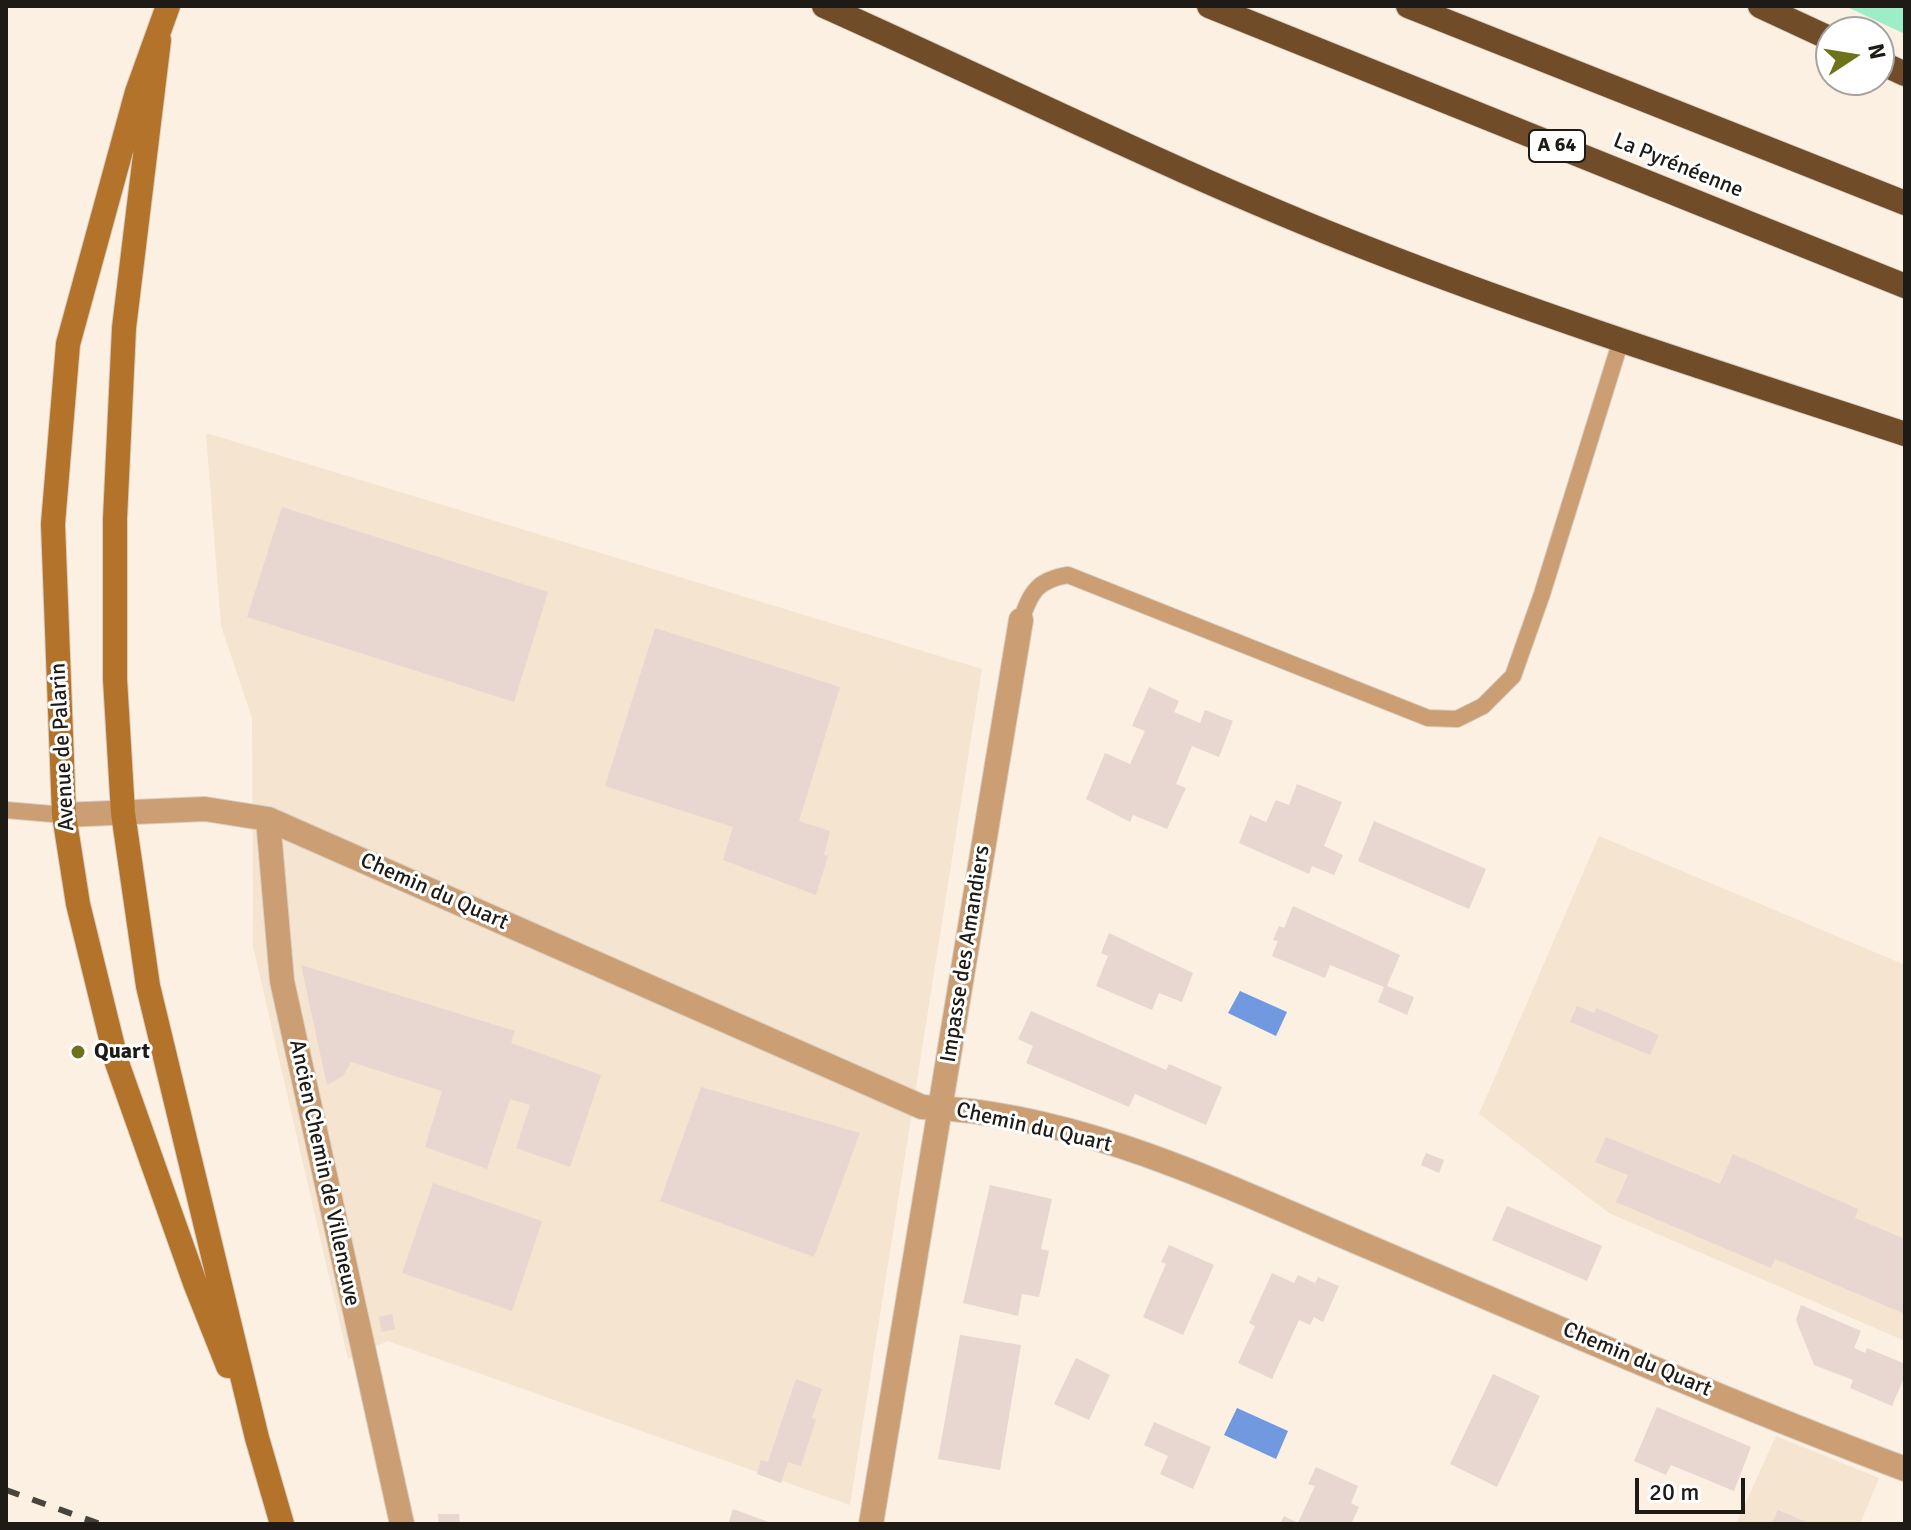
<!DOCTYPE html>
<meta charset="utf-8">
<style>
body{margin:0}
#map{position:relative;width:1911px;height:1530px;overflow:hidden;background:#fbf0e2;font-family:Signika,sans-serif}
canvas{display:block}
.frame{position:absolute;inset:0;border:8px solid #1e1a15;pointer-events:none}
.north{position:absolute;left:1815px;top:16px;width:80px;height:80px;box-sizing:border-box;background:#fff;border:2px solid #a5a3a1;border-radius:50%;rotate:78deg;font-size:22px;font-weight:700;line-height:32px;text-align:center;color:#1e1a15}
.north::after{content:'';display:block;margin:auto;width:28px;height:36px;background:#6e731b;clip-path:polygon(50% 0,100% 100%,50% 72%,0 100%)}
.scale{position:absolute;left:1635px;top:1478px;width:110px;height:36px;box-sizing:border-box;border:4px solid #1e1a15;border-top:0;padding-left:10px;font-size:24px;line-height:28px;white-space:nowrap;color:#1e1a15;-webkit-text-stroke:6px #fff;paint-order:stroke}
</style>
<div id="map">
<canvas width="1911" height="1530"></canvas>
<div class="frame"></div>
<div class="north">N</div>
<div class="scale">20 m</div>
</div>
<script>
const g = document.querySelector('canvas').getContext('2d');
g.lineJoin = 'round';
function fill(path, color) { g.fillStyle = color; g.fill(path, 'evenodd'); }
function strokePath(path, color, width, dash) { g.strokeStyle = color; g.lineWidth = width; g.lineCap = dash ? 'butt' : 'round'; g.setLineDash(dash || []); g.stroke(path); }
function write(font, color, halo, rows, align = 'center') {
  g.font = font + ' Signika,sans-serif'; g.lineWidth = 6; g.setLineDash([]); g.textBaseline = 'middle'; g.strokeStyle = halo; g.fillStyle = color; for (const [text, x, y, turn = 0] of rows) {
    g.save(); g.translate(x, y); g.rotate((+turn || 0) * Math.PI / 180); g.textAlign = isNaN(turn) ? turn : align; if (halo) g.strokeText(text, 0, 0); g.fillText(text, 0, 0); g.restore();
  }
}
fill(new Path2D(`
 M206,433L982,669L850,1505L388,1341L348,1359L253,946L252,718L221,626Z
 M1599,836L1905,965V1341L1609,1213L1479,1114Z
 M1776,1436L1879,1478L1860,1524H1736Z`), '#f5e4d0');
fill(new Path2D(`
 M1845,6H1905V34Z`), '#9cedc8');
fill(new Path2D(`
 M1240,991L1287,1012L1276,1036L1228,1013Z
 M1237,1408L1288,1431L1276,1459L1224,1435Z`), '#7099e0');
fill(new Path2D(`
 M282,507L548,592L514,702L247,617Z
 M655,628L840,687L799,821L830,831L824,855L828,856L816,895L723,860L733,827L605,786Z
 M1149,687L1179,701L1174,712L1200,723L1205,710L1233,721L1219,757L1192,746L1176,784L1186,788L1167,829L1133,815L1130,822L1086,799L1105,753L1130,764L1145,731L1132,726Z
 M1297,784L1342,802L1324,846L1343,855L1334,875L1312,866L1309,874L1239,843L1250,815L1266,822L1276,800L1289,805Z
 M1374,821L1486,869L1469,909L1358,861Z
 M1293,906L1400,955L1387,986L1414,997L1407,1015L1378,1002L1384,987L1330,965L1325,978L1272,956L1278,941L1273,940L1279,926L1284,928Z
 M1109,933L1193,973L1182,1002L1159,993L1152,1010L1096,986L1108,956L1101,953Z
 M301,965L515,1031L511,1043L601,1075L570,1167L516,1148L530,1105L510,1099L487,1169L425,1147L442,1091L351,1062L343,1076L327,1085Z
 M1577,1006L1594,1013L1596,1008L1659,1035L1650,1055L1570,1022Z
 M1031,1011L1166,1070L1169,1064L1222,1087L1206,1125L1135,1094L1129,1107L1026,1063L1033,1046L1018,1039Z
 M701,1087L860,1133L814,1257L660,1201Z
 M1606,1137L1720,1184L1733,1154L1858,1209L1855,1218L1905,1239V1314L1775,1259L1771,1268L1616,1202L1628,1175L1595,1162Z
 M1426,1153L1444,1160L1439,1173L1421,1165Z
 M433,1183L542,1221L512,1311L402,1273Z
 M990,1185L1052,1199L1041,1249L1049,1251L1039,1297L1022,1294L1018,1316L963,1303Z
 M1507,1206L1602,1246L1587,1281L1492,1240Z
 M1169,1245L1214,1265L1183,1335L1143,1317L1166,1264L1161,1262Z
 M1272,1273L1294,1283L1298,1275L1315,1283L1318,1277L1339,1286L1323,1322L1314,1317L1310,1325L1299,1320L1272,1379L1238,1363L1255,1326L1249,1323Z
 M1801,1305L1861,1331L1854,1348L1865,1353L1867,1348L1905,1364V1376L1892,1406L1850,1388L1853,1380L1814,1365L1796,1320Z
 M392,1314L395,1329L382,1332L379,1317Z
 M960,1335L1021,1345L1000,1470L938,1459Z
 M1076,1358L1110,1375L1089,1420L1054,1404Z
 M1493,1374L1540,1396L1497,1487L1450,1464Z
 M796,1379L822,1389L812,1418L816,1419L801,1466L788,1462L781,1483L757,1474L761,1460L768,1462Z
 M1657,1407L1751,1447L1734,1491L1671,1465L1666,1475L1634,1461Z
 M1154,1422L1211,1447L1193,1489L1160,1474L1168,1456L1144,1445Z
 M1316,1467L1358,1486L1351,1503L1359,1507L1351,1524H1280L1284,1516L1298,1523L1315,1486L1308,1484Z
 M733,1509L774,1524H728Z
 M1778,1510L1811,1524H1771Z
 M438,1514H459L460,1524H439Z`), '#e8d6d0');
const lane = new Path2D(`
 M1021,620C1031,592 1037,580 1068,575L1428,718L1457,719L1483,706L1513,676L1542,594L1621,340
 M6,810L64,815`);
const street = new Path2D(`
 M64,815L205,809L268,819L922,1107C1080,1113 1227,1187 1369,1247C1547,1323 1724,1401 1905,1469
 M268,819L282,981L402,1524
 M871,1524L1021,620`);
const secondary = new Path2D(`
 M168,6L137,92L68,344L53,524L64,815L78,904L117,1063L195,1283L228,1366
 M159,40L124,328L115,519V679L123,813L148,986L257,1438L282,1524`);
const highway = new Path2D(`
 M824,6C1005,87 1184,177 1369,249C1545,318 1726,375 1905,434
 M1209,6L1905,286
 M1408,6L1905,203
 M1760,6L1831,39
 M1879,62L1905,74`);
strokePath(lane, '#d8cec1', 18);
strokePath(street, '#d8cec1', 26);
strokePath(secondary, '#d8cec1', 26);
strokePath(highway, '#d8cec1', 26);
strokePath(lane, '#cb9e73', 16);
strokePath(street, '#cb9e73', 24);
strokePath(secondary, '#b4732a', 24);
strokePath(highway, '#704c28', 24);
strokePath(new Path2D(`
 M6,1490L100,1524`), '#49433d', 6, [14, 14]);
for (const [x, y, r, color] of [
 [78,1052,8,"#6e731b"]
]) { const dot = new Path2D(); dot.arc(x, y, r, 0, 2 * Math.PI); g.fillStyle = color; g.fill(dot); strokePath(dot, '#fff', 3); }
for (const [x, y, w] of [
 [1557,146,56]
]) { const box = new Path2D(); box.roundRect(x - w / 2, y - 16, w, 32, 6); g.fillStyle = '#fff'; g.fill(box); strokePath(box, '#1e1a15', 2); }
write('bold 20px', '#1e1a15', null, [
 ["A 64",1557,146]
]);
write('22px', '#1e1a15', '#fff', [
 ["La Pyrénéenne",1678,166,22],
 ["Avenue de Palarin",63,747,-93],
 ["Chemin du Quart",434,892,24],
 ["Impasse des Amandiers",966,954,-81],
 ["Chemin du Quart",1034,1128,13],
 ["Ancien Chemin de Villeneuve",324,1173,78],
 ["Chemin du Quart",1637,1360,23]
]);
write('bold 22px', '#1e1a15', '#fff', [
 ["Quart",94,1052]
], 'left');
</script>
